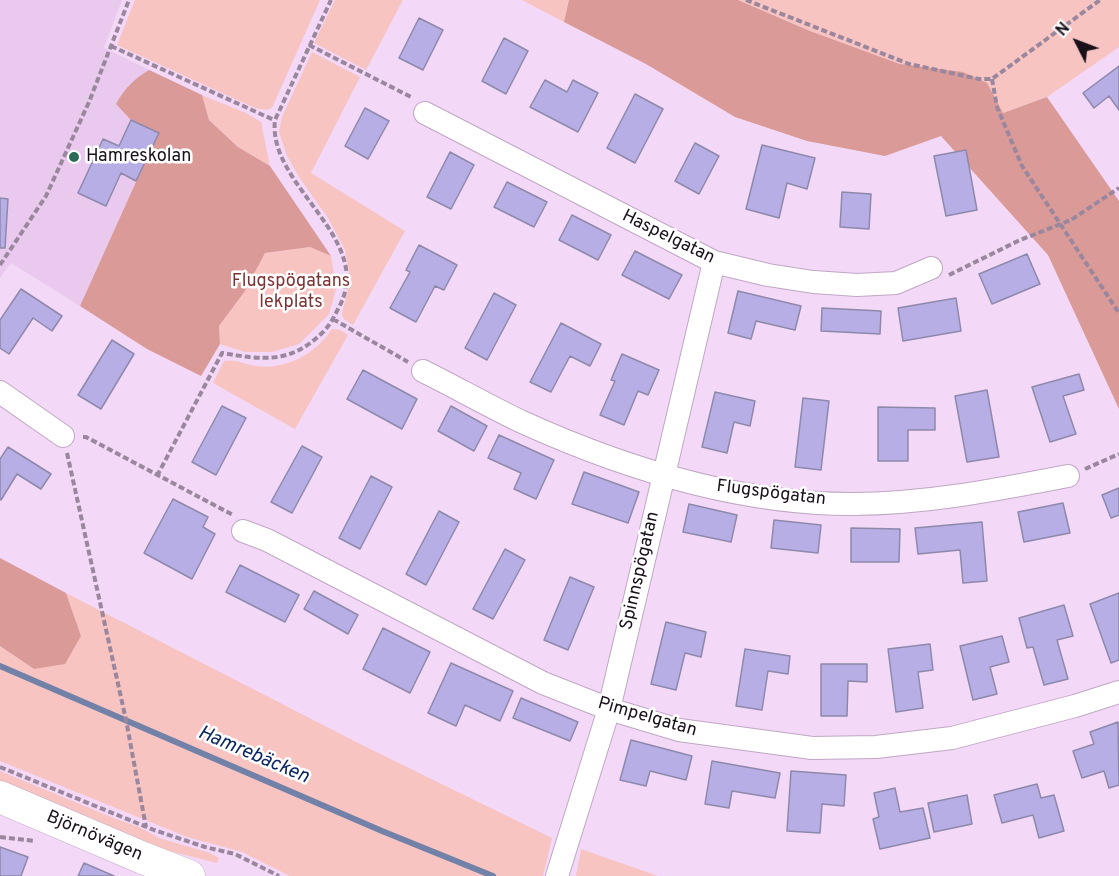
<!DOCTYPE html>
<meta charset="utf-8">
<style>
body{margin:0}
#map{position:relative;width:1119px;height:876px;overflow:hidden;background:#f3d8f7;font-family:Overpass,sans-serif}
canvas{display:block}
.north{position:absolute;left:1047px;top:12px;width:60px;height:60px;-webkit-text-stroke:4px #fff;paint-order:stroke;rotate:312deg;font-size:16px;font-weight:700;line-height:24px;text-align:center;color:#19101a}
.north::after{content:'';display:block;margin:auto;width:21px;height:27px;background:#19101a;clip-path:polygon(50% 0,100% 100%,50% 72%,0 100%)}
</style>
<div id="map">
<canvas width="1119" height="876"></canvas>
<div class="north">N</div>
</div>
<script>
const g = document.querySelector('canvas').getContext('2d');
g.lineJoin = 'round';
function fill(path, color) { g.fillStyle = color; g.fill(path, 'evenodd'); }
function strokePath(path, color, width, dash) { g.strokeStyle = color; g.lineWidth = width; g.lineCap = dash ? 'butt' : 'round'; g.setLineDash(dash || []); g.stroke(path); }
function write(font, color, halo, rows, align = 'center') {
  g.font = font + ' Overpass,sans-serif'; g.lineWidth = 5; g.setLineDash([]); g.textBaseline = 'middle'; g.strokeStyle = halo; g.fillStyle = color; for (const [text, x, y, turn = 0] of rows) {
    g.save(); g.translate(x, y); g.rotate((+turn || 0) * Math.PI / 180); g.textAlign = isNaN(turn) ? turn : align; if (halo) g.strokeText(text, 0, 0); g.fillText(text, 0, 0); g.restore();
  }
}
fill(new Path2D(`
 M0,0H122L104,48L191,90L136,181L80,306L11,263L0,278Z`), '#e9caee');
fill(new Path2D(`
 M135,0H320L272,108L266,110L255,108L117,45Z
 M335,0H403L366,70L314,43Z
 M522,0H569L564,22Z
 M738,0H1119V47L1047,97L1003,113L900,64L810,31Z
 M312,52L360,77L311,173L405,231L353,325L344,319L342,314L349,285V272L345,250L328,218L299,177L287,156L279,132L282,117Z
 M202,95L246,113L261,122L270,166L238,147L209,120Z
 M310,247L331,256L336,289L329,314L299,344L272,352H245L220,344L219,326L245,291L265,253Z
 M332,329L340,330L348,335L295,429L213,383L224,361C236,359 241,363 251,365C283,372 315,355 332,329Z
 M66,593L364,746L552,838L543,876H290L242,852L187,837L0,761V646L34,669L81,636Z
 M0,771L116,819L139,827L159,838L210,853L219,858L217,863L154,847L0,783Z
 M581,849L658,876H576Z`), '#f8c4c2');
fill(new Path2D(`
 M569,0H738L810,31L900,64L963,72L987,83L1003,113L1047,97L1119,201V409L1048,255L941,136L885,156L807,141L735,117L646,64L564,22Z
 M149,70L202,95L209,120L238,147L270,166L331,256L310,247L265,253L245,291L219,326L220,344L201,376L147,349L80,306L158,133L131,120L116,104C125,88 134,79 149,70Z
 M0,558L66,593L81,636L65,664L34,669L0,646Z`), '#da9a97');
strokePath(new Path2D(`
 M0,666L382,831L493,876`), '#7181a7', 6);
const building = new Path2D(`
 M419,18L443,30L423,70L399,58Z
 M504,38L528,51L506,94L482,81Z
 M1119,66V110L1109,96L1094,108L1083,93Z
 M545,80L567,92L573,80L598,93L578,132L530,107Z
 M635,94L663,109L635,163L607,148Z
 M365,108L389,121L368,159L345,146Z
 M131,120L159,133L136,181L121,173L106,206L78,193L103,139L119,146Z
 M695,143L719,156L699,194L675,181Z
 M762,145L815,158L807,189L787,183L779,218L746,209Z
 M966,150L977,210L946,216L934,156Z
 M450,152L474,165L451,209L427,197Z
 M507,182L547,202L534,227L494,207Z
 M842,192L871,194L869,229L840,227Z
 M0,198L8,199L5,248H0Z
 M572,215L611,235L598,260L559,240Z
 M419,245L457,265L444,290L435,286L416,322L390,308L410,272L406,270Z
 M635,251L682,275L669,299L622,275Z
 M1027,254L1040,284L992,304L979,274Z
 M21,289L62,316L52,331L33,318L9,354L0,348V320Z
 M738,291L801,306L795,330L756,321L751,339L728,333Z
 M494,293L516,305L487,360L465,348Z
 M956,298L961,331L903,341L898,308Z
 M822,308L881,311L880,334L821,331Z
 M561,323L601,344L590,366L570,356L551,392L530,382Z
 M112,340L134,354L101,409L78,395Z
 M622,354L659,370L648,395L638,391L624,425L600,415L615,381L611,380Z
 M363,370L417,399L402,429L347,399Z
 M1079,374L1084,390L1063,396L1076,434L1050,442L1032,387Z
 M987,390L999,457L967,462L955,396Z
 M715,392L755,401L750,426L734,422L727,453L702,447Z
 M803,398L829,401L821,470L795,467Z
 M222,406L246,418L216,475L192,462Z
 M451,406L487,426L474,451L438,431Z
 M878,407L935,408V430H908V461H878Z
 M499,435L554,460L536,499L514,489L521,473L488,458Z
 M302,446L322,457L292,513L271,502Z
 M8,447L51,474L41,489L17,474L1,500L0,499V459Z
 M584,472L639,492L628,523L572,504Z
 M371,476L392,487L360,549L339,538Z
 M1119,488V515L1111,518L1102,495Z
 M173,499L208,517L203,527L215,534L192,579L144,553Z
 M1063,503L1070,533L1024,542L1018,512Z
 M689,504L737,515L731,542L683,532Z
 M439,511L459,522L426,585L406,574Z
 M774,520L821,525L818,553L771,548Z
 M982,522L987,581L963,583L960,550L918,554L915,528Z
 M851,528L900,529L899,562H851Z
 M505,549L525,560L493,619L473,609Z
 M240,565L299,595L285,622L226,592Z
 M570,577L594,587L568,650L544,640Z
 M314,591L358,615L348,634L304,609Z
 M1119,593V660L1111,663L1090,604Z
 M1064,605L1073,636L1057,640L1068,679L1044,685L1033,647L1027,648L1019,618Z
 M666,622L706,632L701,657L685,653L676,690L651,684Z
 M383,628L430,652L410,693L363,669Z
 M1002,636L1009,662L990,667L997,694L973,700L960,646Z
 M930,644L933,670L918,672L923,708L896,712L888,649Z
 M745,649L790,656L788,674L768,671L762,710L736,706Z
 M451,663L513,691L500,721L465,705L456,726L428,713Z
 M821,664H867V682L848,681L847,716H821Z
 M521,698L578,722L570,741L513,718Z
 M1118,722L1119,785L1109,788L1104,771L1082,778L1073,751L1094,744L1090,732Z
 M631,740L692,756L686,780L650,771L646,786L620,780Z
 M712,761L780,773L775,798L732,791L729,808L705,804Z
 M791,771L846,775L844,806L822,804L820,833L787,831Z
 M1037,784L1041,798L1054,795L1064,831L1039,838L1033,815L1002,823L994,795Z
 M895,788L900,812L923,808L930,838L880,849L873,819L879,817L874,793Z
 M967,795L972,824L934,832L928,803Z
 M0,847L28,857L21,876H0Z
 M84,863L114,876H78Z`);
fill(building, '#b7aee5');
strokePath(building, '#8e89ab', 1.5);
const minor = new Path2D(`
 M425,113L714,262L768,275L813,282L857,285L896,283L931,268
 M423,371C455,387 487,405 520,421C623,468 737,504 852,504C925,504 996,490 1068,476
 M0,392L63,436
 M243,531L267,540L543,683L609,709L679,730L812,748L876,747L952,738L1075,706L1119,692
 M557,876L609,709L714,262`);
const secondary = new Path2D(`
 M0,797L143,858L189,876`);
strokePath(minor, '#c0a7c4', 24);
strokePath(secondary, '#c0a7c4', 33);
strokePath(new Path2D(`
 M746,0L909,64L979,79H992L1100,0
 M309,45L413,98
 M111,46L274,120
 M992,79L997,107L1022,166L1119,313
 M0,265L46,196L89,102L129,0
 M949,275L1020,240L1071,220L1119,188
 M333,319L408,362
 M83,437H86L233,515
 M67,453L126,720L146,827
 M1085,469L1119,454
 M157,476L222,353C263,360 291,364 323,332C330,325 334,317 338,309C378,239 267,187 275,120L331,0
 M0,767L154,830L205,847L235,854L279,876
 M0,837L35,841`), '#9a879d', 4, [6, 3]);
strokePath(minor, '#fff', 22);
strokePath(secondary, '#fff', 32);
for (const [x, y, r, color] of [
 [74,157,6,"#2a6a58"]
]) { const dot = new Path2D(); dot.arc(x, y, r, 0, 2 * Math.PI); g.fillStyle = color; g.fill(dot); strokePath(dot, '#fff', 2); }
write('18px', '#19101a', '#fff', [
 ["Hamreskolan",86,157]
], 'left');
write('18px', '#19101a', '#fff', [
 ["Haspelgatan",668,238,26],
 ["Flugspögatan",771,494,7],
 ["Spinnspögatan",641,571,-77],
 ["Pimpelgatan",647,718,16],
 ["Björnövägen",94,837,23]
]);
write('18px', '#7e3132', '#fff', [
 ["Flugspögatans",291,282],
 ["lekplats",291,303]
]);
write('italic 20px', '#0c2963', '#fff', [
 ["Hamrebäcken",253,756,23]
]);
</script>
